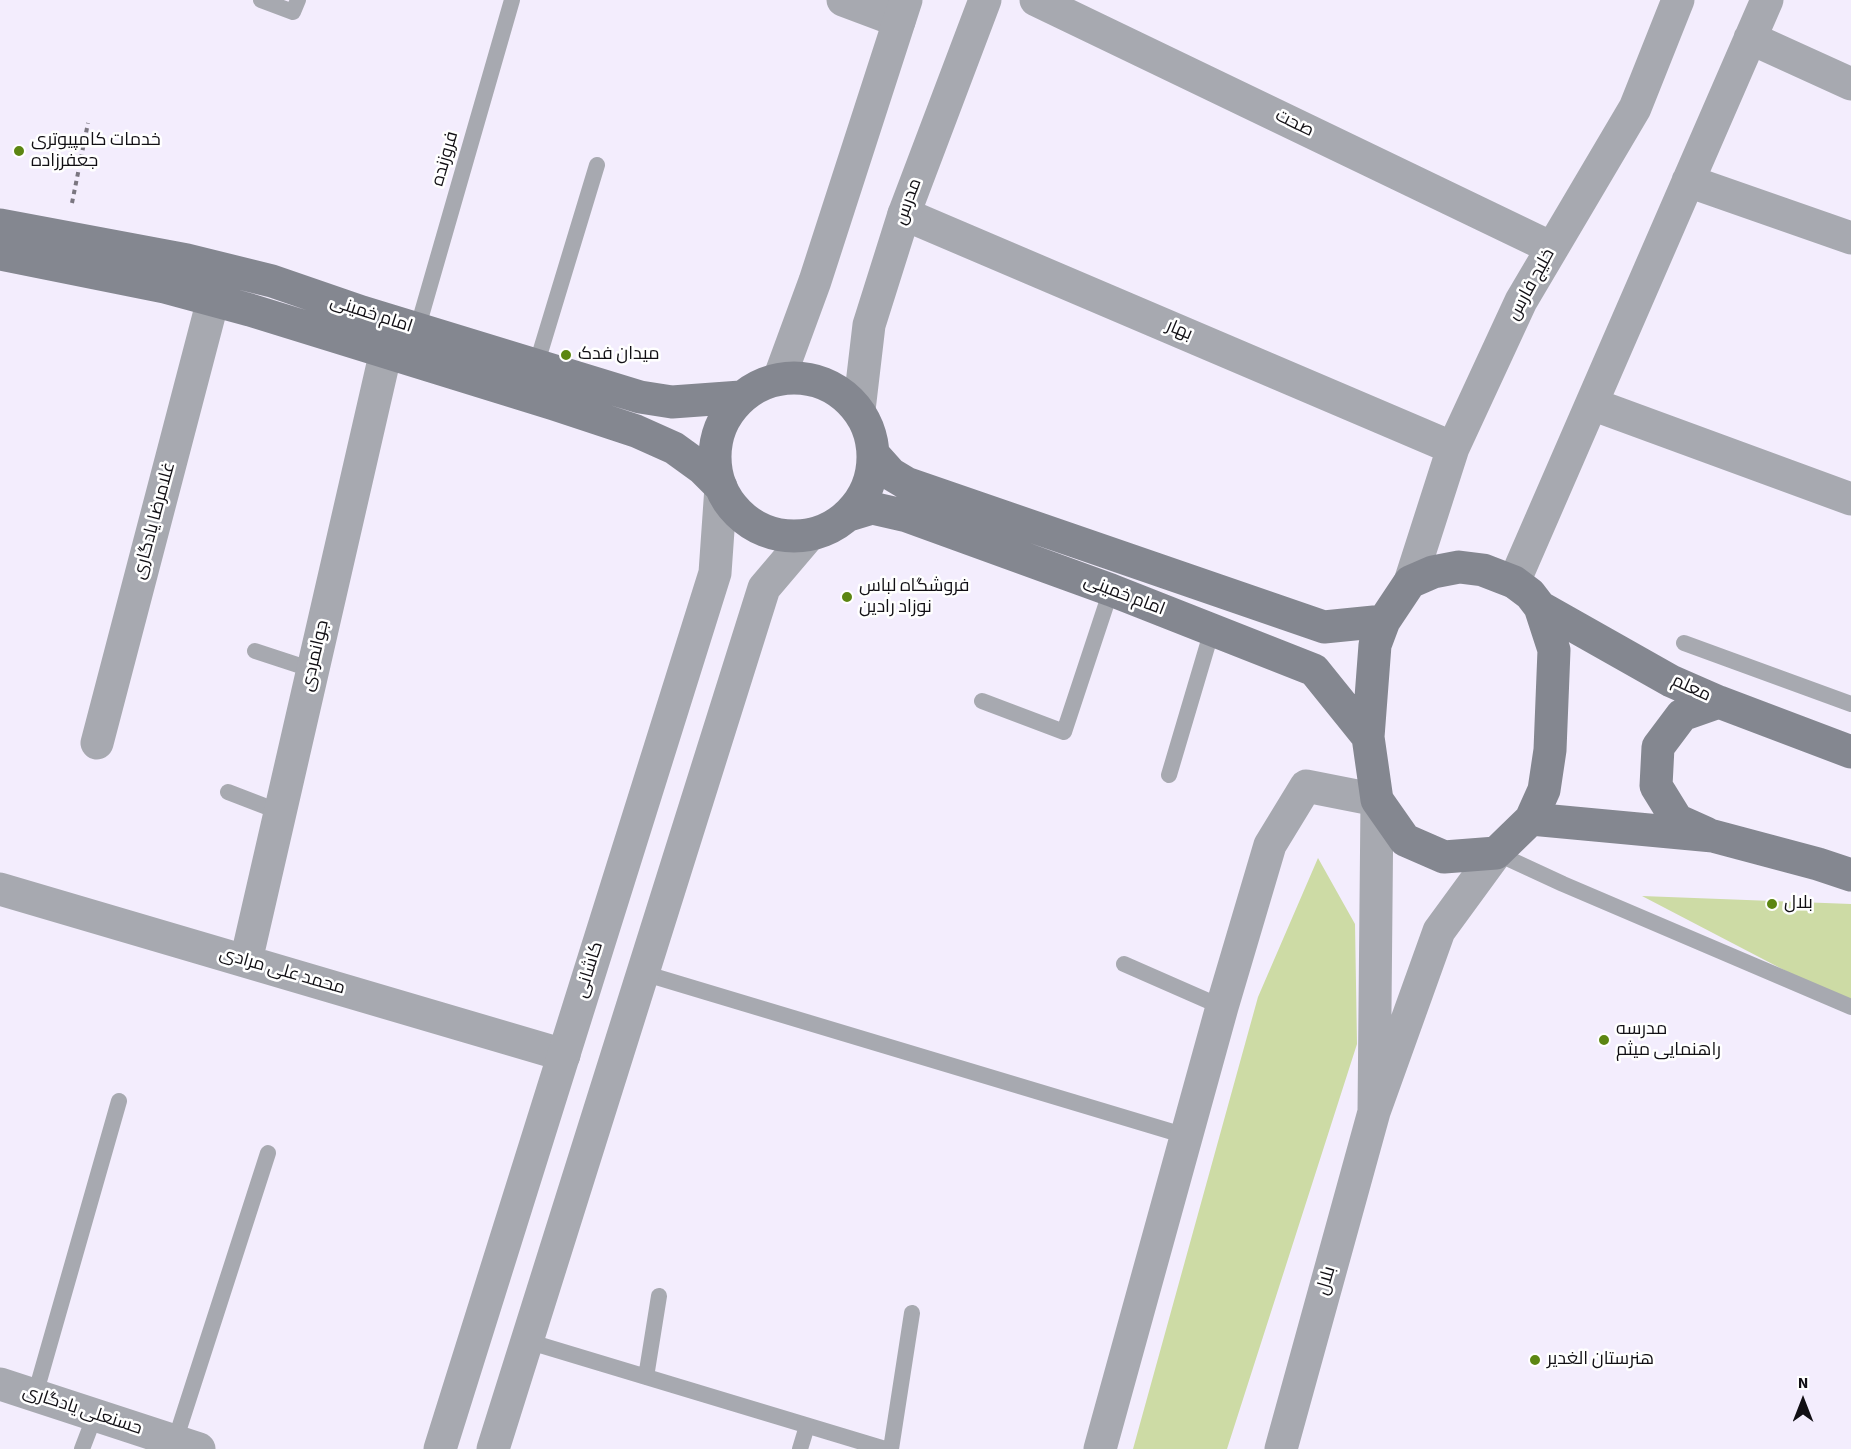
<!DOCTYPE html>
<meta charset="utf-8">
<style>
body{margin:0}
#map{position:relative;width:1851px;height:1449px;overflow:hidden;background:#f3edfd;font-family:"Source Sans 3",sans-serif}
canvas{display:block}
.north{position:absolute;left:1773px;top:1371px;width:60px;height:60px;-webkit-text-stroke:4px #fff;paint-order:stroke;rotate:0deg;font-size:16px;font-weight:700;line-height:24px;text-align:center;color:#110f14}
.north::after{content:'';display:block;margin:auto;width:21px;height:27px;background:#110f14;clip-path:polygon(50% 0,100% 100%,50% 72%,0 100%)}
</style>
<div id="map">
<canvas width="1851" height="1449"></canvas>
<div class="north">N</div>
</div>
<script>
const g = document.querySelector('canvas').getContext('2d');
g.lineJoin = 'round';
function fill(path, color) { g.fillStyle = color; g.fill(path, 'evenodd'); }
function strokePath(path, color, width, dash) { g.strokeStyle = color; g.lineWidth = width; g.lineCap = dash ? 'butt' : 'round'; g.setLineDash(dash || []); g.stroke(path); }
function write(font, color, halo, rows, align = 'center') {
  g.font = font + ' "Source Sans 3",Cairo,sans-serif'; g.lineWidth = 5; g.setLineDash([]); g.textBaseline = 'middle'; g.strokeStyle = halo; g.fillStyle = color; for (const [text, x, y, turn = 0] of rows) {
    g.save(); g.translate(x, y); g.rotate((+turn || 0) * Math.PI / 180); g.textAlign = isNaN(turn) ? turn : align; if (halo) g.strokeText(text, 0, 0); g.fillText(text, 0, 0); g.restore();
  }
}
fill(new Path2D(`
 M1318,858L1355,924L1357,1044L1227,1449H1133L1258,997Z
 M1642,896L1851,904V1005Z`), '#cddba5');
strokePath(new Path2D(`
 M72,203L88,123`), '#7a7680', 4, [4.5, 4.5]);
strokePath(new Path2D(`
 M261,0L293,12L298,0
 M417,330L512,0
 M536,366L597,165
 M1684,643L1851,704
 M255,651L313,670
 M982,701L1064,732L1111,590
 M1169,775L1212,630
 M228,792L280,812
 M1496,853L1563,884L1851,1007
 M1124,964L1222,1007
 M643,973L1186,1136
 M527,1341L885,1449
 M646,1377L659,1296
 M35,1395L119,1101
 M175,1441L268,1153
 M82,1449L95,1415
 M800,1449L807,1426
 M891,1449L912,1313`), '#a7a9b0', 16);
strokePath(new Path2D(`
 M843,0L899,21
 M1036,0L1552,248
 M1750,38L1851,84
 M1688,181L1851,238
 M904,214L1453,448
 M1592,404L1851,499
 M1410,582L1453,448L1521,301L1635,108L1678,0
 M1514,582L1767,0
 M97,743L213,300
 M0,889L564,1055
 M246,961L386,351
 M0,1384L199,1449
 M1100,1449L1222,1007L1270,845L1306,786L1377,800`), '#a7a9b0', 33);
strokePath(new Path2D(`
 M779,379L815,281L906,0
 M859,410L869,325L904,214L985,0
 M1377,800L1374,1112L1439,931L1496,853
 M440,1449L715,573L721,487
 M493,1449L764,588L809,535
 M1281,1449L1374,1112`), '#a7a9b0', 33);
strokePath(new Path2D(`
 M0,225L187,260L272,281L362,312L640,397L672,402L741,397
 M0,254L165,287L250,310L554,404L636,431L674,448L703,469L721,487
 M715 457a79 79 0 1 1 158 0a79 79 0 1 1-158 0Z
 M874,455L891,474L906,483L1324,627L1384,621
 M849,515L872,508L907,516L1111,590L1314,670L1368,737
 M1459,567L1483,570L1514,582L1530,594L1540,607L1554,650L1550,750L1544,790L1531,819L1496,853L1444,857L1405,840L1377,800L1368,737L1375,645L1384,621L1410,582L1433,572Z
 M1540,607L1671,681L1719,702L1851,752
 M1531,819L1713,836L1818,864L1851,875
 M1706,833L1677,820L1656,786L1658,747L1682,715L1719,702`), '#848790', 33);
for (const [x, y, r, color] of [
 [19,151,6,"#5c8612"],
 [566,355,6,"#5c8612"],
 [847,597,6,"#5c8612"],
 [1772,904,6,"#5c8612"],
 [1604,1040,6,"#5c8612"],
 [1535,1360,6,"#5c8612"]
]) { const dot = new Path2D(); dot.arc(x, y, r, 0, 2 * Math.PI); g.fillStyle = color; g.fill(dot); strokePath(dot, '#fff', 2); }
write('18px', '#110f14', '#fff', [
 ["صحت",1294,124,26],
 ["فروزنده",446,159,-74],
 ["مدرس",909,202,-70],
 ["خلیج فارس",1532,285,-61],
 ["امام خمینی",371,315,18],
 ["بهار",1179,331,23],
 ["غلامرضا یادگاری",155,521,-75],
 ["امام خمینی",1124,596,21],
 ["جوانمردی",316,656,-77],
 ["معلم",1691,689,25],
 ["کاشانی",590,970,-73],
 ["محمد علی مرادی",282,972,16],
 ["بلال",1327,1281,-74],
 ["حسنعلی یادگاری",82,1411,18]
]);
write('18px', '#110f14', '#fff', [
 ["خدمات کامپیوتری",31,141],
 ["جعفرزاده",31,162],
 ["میدان فدک",578,355],
 ["فروشگاه لباس",859,587],
 ["نوزاد رادین",859,608],
 ["بلال",1784,904],
 ["مدرسه",1616,1030],
 ["راهنمایی میثم",1616,1051],
 ["هنرستان الغدیر",1547,1360]
], 'left');
</script>
